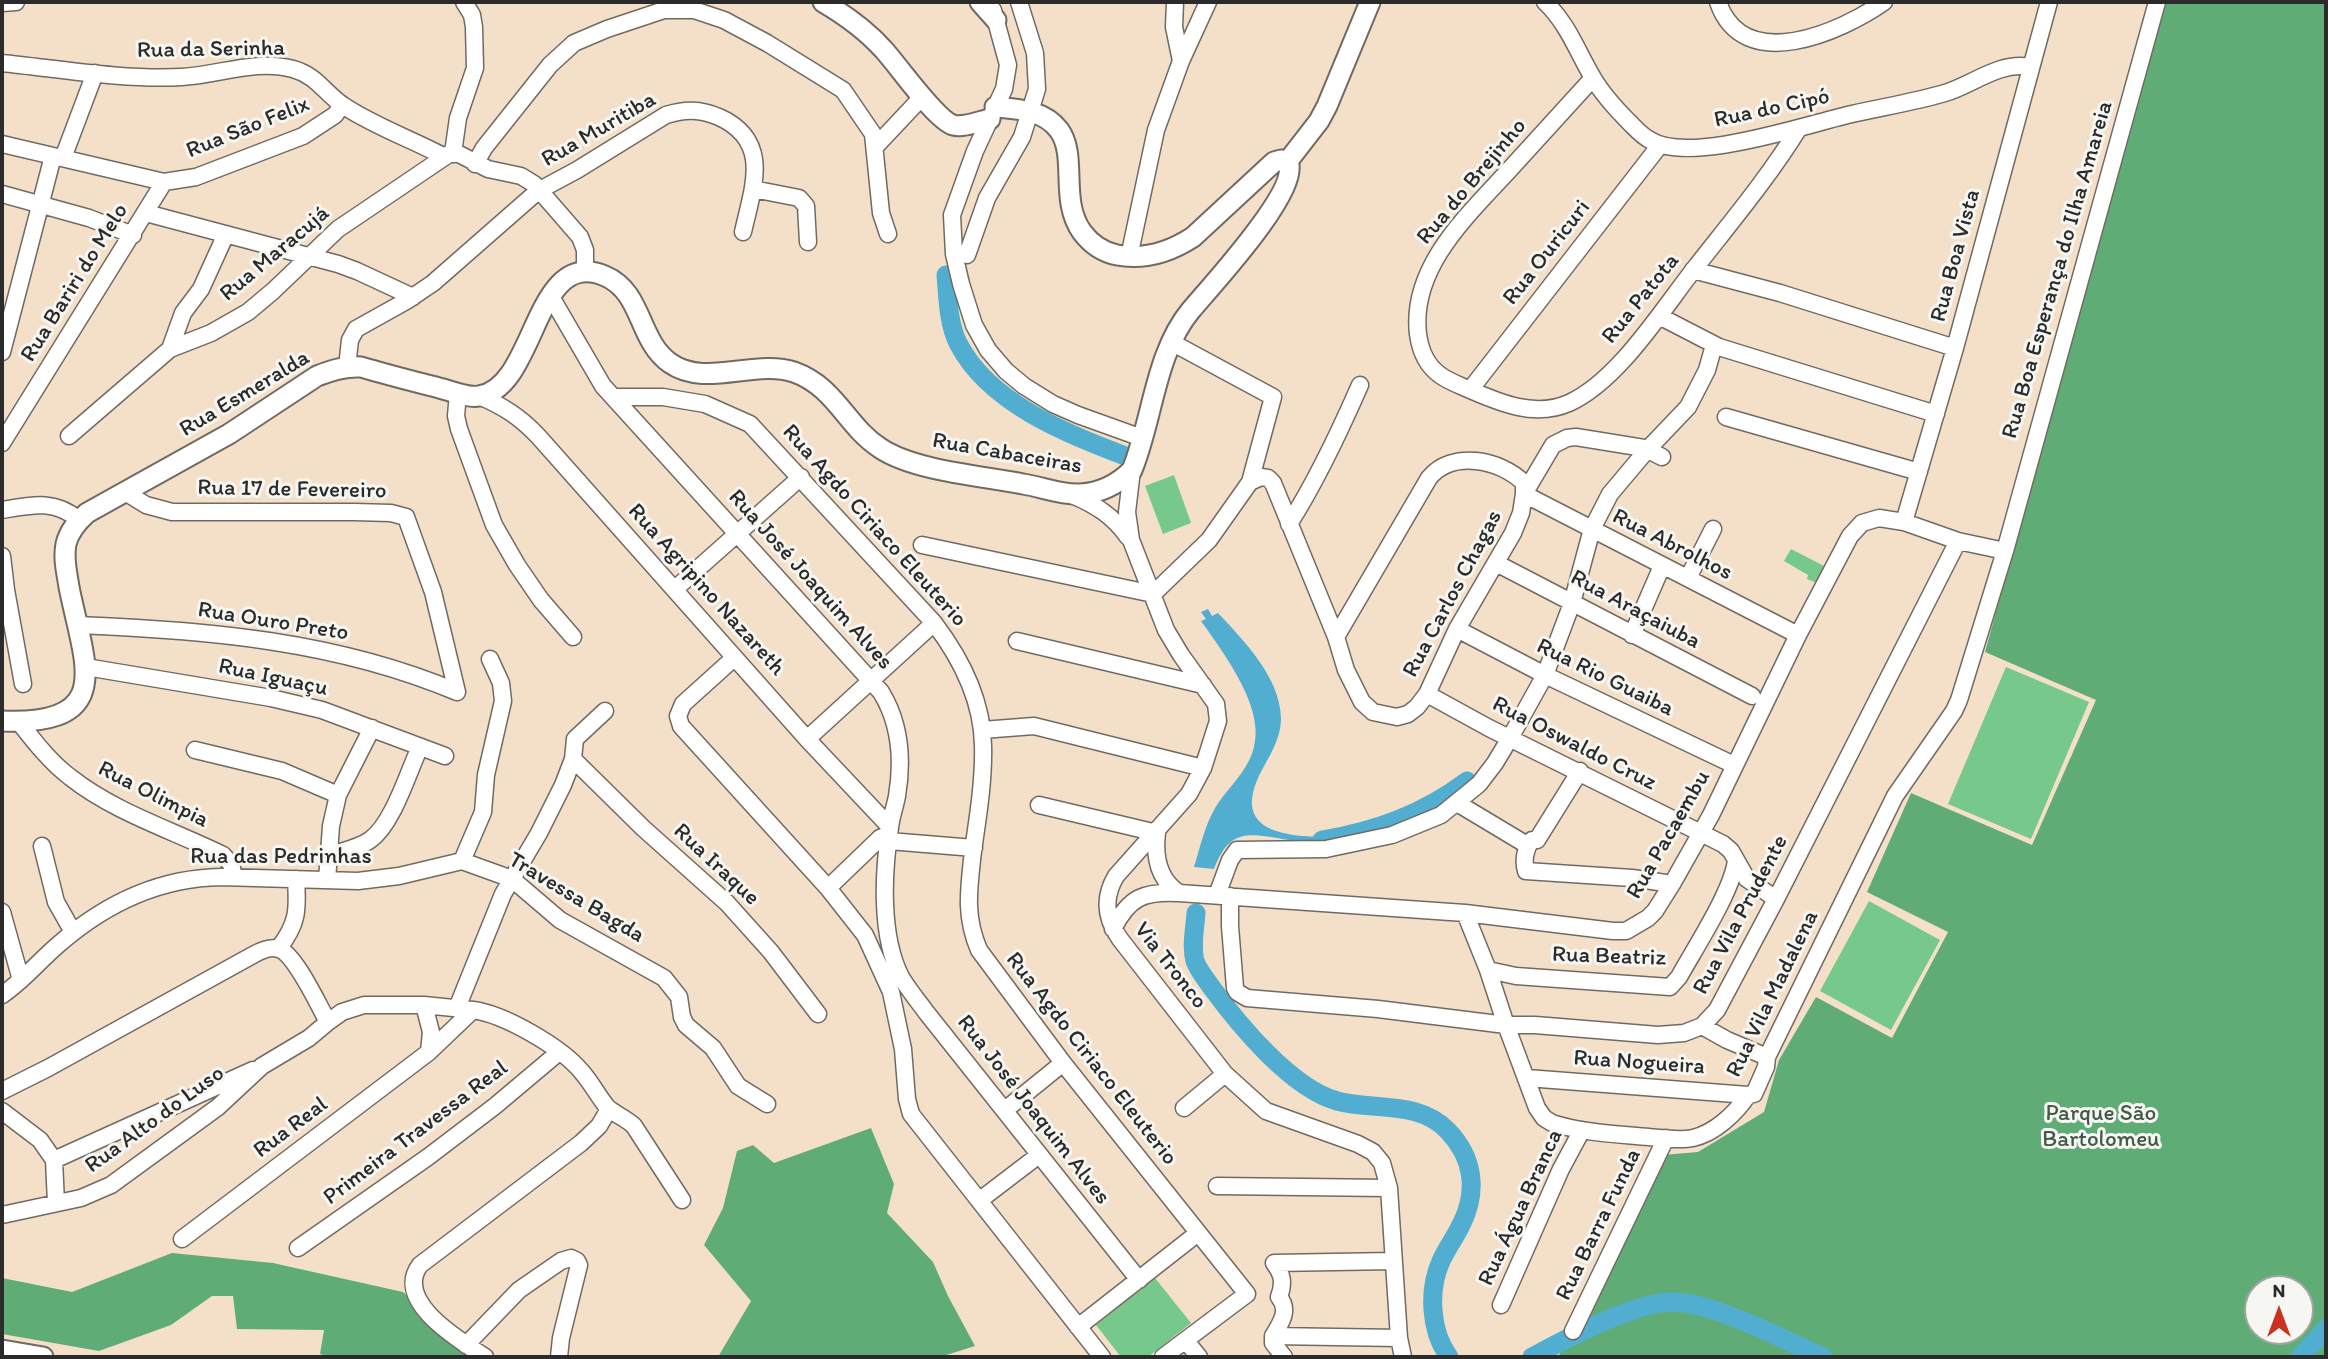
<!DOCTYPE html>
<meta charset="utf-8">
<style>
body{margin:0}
#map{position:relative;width:2328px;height:1359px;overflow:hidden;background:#f4e0c9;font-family:Itim,sans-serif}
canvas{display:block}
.frame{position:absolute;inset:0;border:4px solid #2b2b2b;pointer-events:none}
.north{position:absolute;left:2244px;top:1275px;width:70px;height:70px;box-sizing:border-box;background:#f6f6f2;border:2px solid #a5a5a2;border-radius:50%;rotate:0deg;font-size:19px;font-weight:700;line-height:28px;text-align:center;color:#2b2b2b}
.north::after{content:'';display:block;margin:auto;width:24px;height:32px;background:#c8321e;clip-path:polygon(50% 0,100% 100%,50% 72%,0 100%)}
</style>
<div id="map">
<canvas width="2328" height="1359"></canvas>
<div class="frame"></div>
<div class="north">N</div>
</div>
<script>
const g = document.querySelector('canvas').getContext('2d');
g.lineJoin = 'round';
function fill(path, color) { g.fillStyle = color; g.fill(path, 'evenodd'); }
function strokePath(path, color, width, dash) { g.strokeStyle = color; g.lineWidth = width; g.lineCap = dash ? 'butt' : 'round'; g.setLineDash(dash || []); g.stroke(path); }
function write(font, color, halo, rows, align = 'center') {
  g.font = font + ' Itim,sans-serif'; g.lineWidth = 6; g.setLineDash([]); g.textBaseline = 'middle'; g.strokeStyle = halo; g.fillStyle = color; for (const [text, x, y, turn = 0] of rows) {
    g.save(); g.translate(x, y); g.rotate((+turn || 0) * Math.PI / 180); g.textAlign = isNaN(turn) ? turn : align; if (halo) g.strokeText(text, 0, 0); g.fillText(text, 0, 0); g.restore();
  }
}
fill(new Path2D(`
 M1174,475L1191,523L1163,534L1145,486Z
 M1791,549L1824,566L1817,583L1807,579L1808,575L1784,561Z
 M2006,667L2089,702L2031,839L1948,804Z
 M1869,901L1940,940L1891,1030L1820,991Z
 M1155,1278L1191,1323L1148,1357H1121L1096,1325Z`), '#76c88b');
fill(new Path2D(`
 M2165,2H2326V1357H1558L1662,1155L1698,1152L1764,1112L1779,1060L1816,997L1892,1038L1948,932L1867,892L1911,793L2032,845L2096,700L1985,652C2044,435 2108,219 2165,2ZM2258,1289H2300V1331H2258Z
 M871,1128L894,1184L887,1213L933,1262L948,1296L975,1346L940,1357L896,1355L718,1357L751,1301L704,1245L723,1208L737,1151L753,1145L774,1163Z
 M172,1253L273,1263L403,1292L473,1357H329L320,1354L324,1330L237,1329L233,1296H212L171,1325L99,1351L2,1334V1278L72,1292Z`), '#60ac77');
fill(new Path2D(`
 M1208,609L1212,616L1218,613C1244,641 1280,677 1281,718C1281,741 1267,759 1258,778C1235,830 1282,836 1322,837V842C1311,842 1300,841 1289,840C1251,834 1230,826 1214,869L1194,867C1200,848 1204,828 1214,810C1226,789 1248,772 1254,747C1265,707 1223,652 1201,621L1206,619L1201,612Z`), '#52aed0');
strokePath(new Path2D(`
 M946,275C948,297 948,323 958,343C989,404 1068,434 1128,457
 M1322,840C1376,831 1423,814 1467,781
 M1196,913C1195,928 1191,946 1195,961C1198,970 1206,979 1212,988C1239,1025 1291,1088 1337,1101C1374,1111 1419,1100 1448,1131C1473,1157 1478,1190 1462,1223C1456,1236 1447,1248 1441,1261C1428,1290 1430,1331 1449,1357
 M1532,1357C1566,1339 1634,1302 1672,1302C1714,1302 1784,1340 1823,1357
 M2300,1357L2326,1329`), '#52aed0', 19);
const minor = new Path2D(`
 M1175,2L1174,27L1181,61
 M1545,2C1568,24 1577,51 1593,78C1603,95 1616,109 1630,123C1636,129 1642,136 1650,140C1689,165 1807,124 1852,114C1883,107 1914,102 1945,93C1972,85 2000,61 2029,67
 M1718,2C1743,76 1841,32 1884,2
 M2,3L16,2
 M993,10L1008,65L1004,89L975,151L952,215L954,254L961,284L974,325L988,350L1006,371L1024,386L1053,404L1078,415L1142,438
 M2,63C60,69 124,80 182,77C219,75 256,59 293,69C318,76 324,93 344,106C374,126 411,139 443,156
 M1593,78C1566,108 1538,138 1511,168C1470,213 1410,266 1418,334C1420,349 1426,365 1440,375C1448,381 1459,385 1468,389C1500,403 1535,418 1569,403C1618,381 1662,310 1695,268C1731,222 1768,178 1799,128
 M2,144L164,182L196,177L303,136L335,115L342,105
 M875,147L923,96
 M453,153L458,118L475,68L474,27L472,15L464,2
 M63,158L95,73
 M475,164L484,148L550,65L574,43L607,29L664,10H694L724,20L767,43L843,90L873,134L881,213L888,234
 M753,189L799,198L806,206L808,242
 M2,194L89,218L133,235
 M146,213L338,264L357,271L413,297
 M967,255L987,198L1022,137L1037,89L1035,53L1019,2
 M1129,257L1156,130L1181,61L1208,2
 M1693,270L1780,293L1955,348
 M550,295L603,386L881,692C900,723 903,760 897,796C895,807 891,817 890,828C883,873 880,936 901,977C908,989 918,1001 926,1012L1139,1280
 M1659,316L1719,347L1936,414
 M170,349L183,313L201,289L226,234
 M2,352L53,156
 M347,367L350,340L356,329L408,300L433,283L538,191L577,170L666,115C685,109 700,109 719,117C772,141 753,187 743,232
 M1470,390L1660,145
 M458,393L456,416L459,429L494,525L517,565L541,600L573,637
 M479,396C503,406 520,417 538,436L807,739L890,827
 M613,397H663L705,404L750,424L934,623C960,657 982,700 983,745C984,780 978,816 973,851C969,888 964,915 979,950L1063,1063L1247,1294L1163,1357
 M1726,417L1919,472
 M69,436L170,349L211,333L248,312L273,291L338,229L449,154H459L488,169L521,176L534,184L580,237L585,250V273
 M2,443L164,182
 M1132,470L1127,512L1131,540L1166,630L1181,655L1216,704L1218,721L1203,768L1189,794L1116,876C1103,898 1105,918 1120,939L1225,1074L1266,1111L1358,1144L1373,1152L1382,1163L1389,1188L1399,1338L1403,1357
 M1250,482L1261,477L1268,478L1273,483L1336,637L1346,670L1362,702L1373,712L1397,717L1408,714L1417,707L1427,694L1457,629L1513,533L1521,513L1524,494L1553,445L1567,438L1576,437L1644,448L1662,457
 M125,492L146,505L172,512H354L391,513L406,517L433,592L457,692
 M1072,495C1096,505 1113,516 1128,537
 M2,510C31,505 55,499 79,520
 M1904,522L1955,348L2049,2
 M1289,524C1317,480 1339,433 1360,385
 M922,545L1153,594L1209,540L1250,482L1273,397L1171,342
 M2,556L6,590L23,684
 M1496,563L1752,696
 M1688,578L1713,529
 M675,589L801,477
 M77,625C206,630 337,641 457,692
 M1457,629L1545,675L1734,765
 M1632,635L1662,566
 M1336,637L1429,478C1452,450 1500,459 1524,483V494L1798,635
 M1017,641L1203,685
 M734,658L683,704L678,716L681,726L828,888L865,935L891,992L903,1049L907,1099L911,1114L1102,1357
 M86,667L271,698L322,710L445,756
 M1427,694L1489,728L1723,844L1731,851L1747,879L1776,899
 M19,722C34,741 50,762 70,777C114,812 172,830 223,855L231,864L234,877
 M982,730L1034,726L1203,768
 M807,739L934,623
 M195,750L282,771L338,795
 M573,759L643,828L727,903L771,952L818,1014
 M1580,771L1537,840H1532C1525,848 1523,861 1526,871L1632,878L1672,884
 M1457,803L1527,845
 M1039,805L1157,833
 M1157,833C1154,857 1158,879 1179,893L1465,913L1613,931H1626L1648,918L1655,911L1672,884L1711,815L1798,635L1850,536L1862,523L1879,518L1904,522L1958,541L2005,551
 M889,841L974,848
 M42,846L56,902L73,932
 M328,856C342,851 359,848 370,840C393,824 408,772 420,747
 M462,861L512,879L560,920L664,978L679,997L682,1017L686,1025L713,1048L738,1086L767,1104
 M327,880L331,826L338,795L372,728
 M828,888L880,838L889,834
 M1217,895L1230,860L1237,850L1326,849L1392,835L1441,815L1479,784L1495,763L1510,738L1545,675L1572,603L1592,529L1610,494L1647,450L1688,407L1707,370L1714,345
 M1230,896V926L1235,988L1237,992L1247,998L1378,1009L1506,1025H1535L1658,1035L1684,1033L1702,1026L1717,1010L1776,899L1958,541
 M2,912L21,980
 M1465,913L1488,970L1506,1025L1537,1108L1544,1118L1552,1123C1583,1133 1617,1134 1649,1137C1663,1138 1679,1141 1693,1138C1715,1133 1736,1113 1748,1095L1754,1094L1766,1067L1767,1057L1895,796L1954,711L1959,700L2005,551L2157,2
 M1113,929C1129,897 1144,891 1179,893
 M278,949C298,924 298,910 296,879
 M1488,970L1516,976L1670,987L1679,977C1695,948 1733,890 1736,860
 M2,995C23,981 39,961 59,944C105,904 159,878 221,877L358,881L399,876L462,861L483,812L486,775L503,701L501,683L490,659
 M424,1005L431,1032L429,1052
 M457,1008L503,894L539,833L563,785L573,759L575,739L605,711
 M328,1022L342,1012L364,1005H424L473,1010C504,1014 561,1047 581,1071C591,1082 598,1096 607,1107C614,1114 626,1118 634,1126L682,1200
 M1702,1026L1727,1040L1767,1057
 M1527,1078L1748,1095
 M2,1091L48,1068L253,955C260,951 270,946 279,949C295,954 319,1006 328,1022L309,1038L262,1066L218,1107L111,1185L81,1198L2,1215
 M1184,1108L1225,1074
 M1005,1110L1063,1063
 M2,1111L40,1140L54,1160L56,1203
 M54,1160L253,1070
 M1217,1186L1389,1188
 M980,1200L1039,1155
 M182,1239L429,1052L473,1010
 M298,1248L428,1157L495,1106L558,1053
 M1274,1263L1393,1261
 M1501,1305L1561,1169L1582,1130
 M1078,1327L1198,1233
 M1573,1331L1666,1138
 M1273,1336L1399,1338
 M1273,1336C1281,1323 1290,1310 1279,1297C1284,1283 1283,1275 1274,1263
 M1273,1336V1343L1284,1357
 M1186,1341L1199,1357
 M466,1345L519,1290L561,1261L571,1258L577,1261L579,1265L561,1338L559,1357
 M485,1357C459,1340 393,1301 420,1265L581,1143L599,1126L609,1109`);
const major = new Path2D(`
 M823,2C845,15 866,30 883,49C898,65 935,119 953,125C963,128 980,121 990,119
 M980,2L996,20
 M995,107C1018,109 1044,110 1059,130C1078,156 1059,200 1082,232C1091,244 1102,252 1117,255C1144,260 1170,252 1193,237L1274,162L1281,160L1288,161
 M2,721C117,726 84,663 69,587C67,573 63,559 66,544C69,531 77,522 87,513L229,434L317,376C332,370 345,366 361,367C388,375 416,382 443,389C454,392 469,398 479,396C537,388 533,246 605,276C643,292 638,341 670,363C705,388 755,359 794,372C836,387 846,426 880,448C914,471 983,476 1023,484C1042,487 1061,495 1080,494C1101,493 1117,485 1132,470C1153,419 1155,353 1191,310C1211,286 1301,190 1288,161L1319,121L1327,106L1370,2
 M2,1350L43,1357`);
strokePath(minor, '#716a62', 19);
strokePath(major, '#716a62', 23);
strokePath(minor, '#fff', 16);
strokePath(major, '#fff', 19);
write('23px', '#2b2b2b', '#f6f6f2', [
 ["Rua da Serinha",211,50,-1],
 ["Rua do Cipó",1772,109,-12],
 ["Rua São Felix",248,128,-22],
 ["Rua Muritiba",599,130,-30],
 ["Rua do Brejinho",1472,182,-50],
 ["Rua Ouricuri",1547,253,-52],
 ["Rua Maracujá",275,254,-40],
 ["Rua Boa Vista",1956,256,-75],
 ["Rua Boa Esperança do Ilha Amareia",2058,270,-74],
 ["Rua Bariri do Melo",75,283,-58],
 ["Rua Patota",1641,299,-51],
 ["Rua Esmeralda",245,394,-31],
 ["Rua Cabaceiras",1007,454,10],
 ["Rua 17 de Fevereiro",292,490,1],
 ["Rua Agdo Ciriaco Eleuterio",874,526,48],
 ["Rua Abrolhos",1672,545,27],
 ["Rua José Joaquim Alves",810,580,48],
 ["Rua Agripino Nazareth",706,590,48],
 ["Rua Carlos Chagas",1453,594,-62],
 ["Rua Araçaiuba",1635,610,28],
 ["Rua Ouro Preto",273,622,9],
 ["Rua Iguaçu",273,678,12],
 ["Rua Rio Guaiba",1605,678,26],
 ["Rua Oswaldo Cruz",1574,744,27],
 ["Rua Olimpia",153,795,27],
 ["Rua Pacaembu",1669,835,-60],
 ["Rua das Pedrinhas",281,857],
 ["Rua Iraque",716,865,43],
 ["Travessa Bagda",576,898,31],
 ["Rua Vila Prudente",1741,915,-62],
 ["Rua Beatriz",1609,957,2],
 ["Via Tronco",1170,966,52],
 ["Rua Vila Madalena",1773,994,-64],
 ["Rua Agdo Ciriaco Eleuterio",1091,1059,52],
 ["Rua Nogueira",1639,1063,4],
 ["Rua José Joaquim Alves",1033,1110,52],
 ["Rua Alto do Luso",155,1120,-36],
 ["Rua Real",291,1128,-37],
 ["Primeira Travessa Real",416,1133,-37],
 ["Rua Água Branca",1521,1208,-65],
 ["Rua Barra Funda",1599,1225,-64]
]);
write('23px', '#425a48', '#f6f6f2', [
 ["Parque São",2101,1114],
 ["Bartolomeu",2101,1140]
]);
</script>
